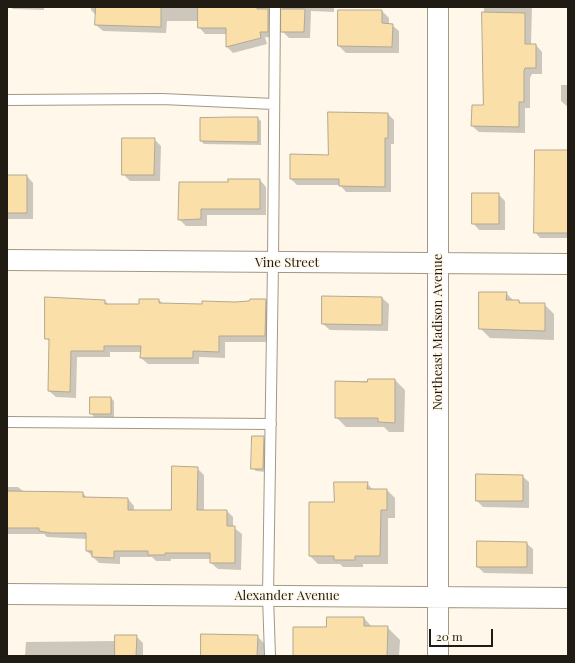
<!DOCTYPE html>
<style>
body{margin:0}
#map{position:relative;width:575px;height:663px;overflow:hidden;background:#fff8ea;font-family:"Playfair Display",serif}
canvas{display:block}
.frame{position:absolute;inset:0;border:8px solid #201c14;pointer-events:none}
.scale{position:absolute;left:429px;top:629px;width:64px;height:18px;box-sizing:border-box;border:2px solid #201c14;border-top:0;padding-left:5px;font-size:12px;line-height:14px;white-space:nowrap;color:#201c14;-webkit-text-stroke:3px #fff8ea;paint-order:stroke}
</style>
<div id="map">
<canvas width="575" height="663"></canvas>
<div class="frame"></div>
<div class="scale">20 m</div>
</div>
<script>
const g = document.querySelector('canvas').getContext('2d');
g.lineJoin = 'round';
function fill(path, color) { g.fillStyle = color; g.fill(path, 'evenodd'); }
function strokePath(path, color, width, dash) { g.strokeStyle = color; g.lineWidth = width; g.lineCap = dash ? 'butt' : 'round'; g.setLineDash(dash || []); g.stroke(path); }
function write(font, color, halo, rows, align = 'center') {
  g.font = font + ' "Playfair Display",serif'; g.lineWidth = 3; g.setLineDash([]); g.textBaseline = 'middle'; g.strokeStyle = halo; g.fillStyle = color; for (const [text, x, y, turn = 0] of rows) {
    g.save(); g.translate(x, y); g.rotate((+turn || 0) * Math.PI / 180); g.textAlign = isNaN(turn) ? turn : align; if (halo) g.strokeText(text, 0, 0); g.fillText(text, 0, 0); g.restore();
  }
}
fill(new Path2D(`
 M11,7H44V10L13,9Z
 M91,7H280L274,38L265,37L267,44L233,53L227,47V34H205L199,27V21H167L166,33L103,31L96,25L97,16L91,10Z
 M282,7H334V12L311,11L310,38H289L282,31Z
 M484,7H532L531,45H536L542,52V74H532L530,78V108H525V133L479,132L472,126L484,106Z
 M382,11L389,18V25H392L399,31V53H346L339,46Z
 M561,85H568V107L561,101Z
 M388,114L394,120V144H391V192H346L340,185H297L291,179L329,156Z
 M257,118L261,121V145L204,144L201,141Z
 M154,139L161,146L160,181H130L123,174Z
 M568,150V238H540L535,232L536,151Z
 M7,176H27L33,183V219H7Z
 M260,180L266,187V215H207V226H186L179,219L229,183Z
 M498,194L505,201V230H479L473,223Z
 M506,293L514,301H519L522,304H544L554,314V340L490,338L480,328Z
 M382,298L389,304L388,331L330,330L323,324Z
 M159,300L163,304L203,305L266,300L272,307L271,342H225V358L199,357V364H148L141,358V352H110V357H77L76,398L56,397L49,391L50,342L46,338L105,301L109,305H140Z
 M395,380L405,390L404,432H389L384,427H346L336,417V382Z
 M111,398L114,401V417H94L91,413Z
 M263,437L267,441L266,472L256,471L252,468Z
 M197,468L204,475V511H227L233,517V527L242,534L241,570L218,569L211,563V559H171V561H156L152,557H120V564L99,563L87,551V539L47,537L44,534H7V487H18L24,492L83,493L88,499H128L134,506V511H172Z
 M522,476L529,482V508L483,507L477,501Z
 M367,483L373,490H387L395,498V518H388V564H363V567H343L340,564H318L310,556L335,503Z
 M526,543L533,549V574L484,573L478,567Z
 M364,618L372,627H387L400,640L399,656H294L327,628Z
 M136,636L143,643V656H25L26,642L116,641Z
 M257,636L264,643V656H202Z`), '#0003');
const building = new Path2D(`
 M96,7H161V27L95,25Z
 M198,7H257V9H268V32H260L261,38L226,47V28H198Z
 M281,9H305L304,32H281Z
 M338,10H382V23L393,24L392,47L338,46Z
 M482,12L525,13V44H536V68H525L524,71V102H519V127L471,126L472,105H483Z
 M328,112L388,113V138H385V187L339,186V179H290V154L328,155Z
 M234,117H258V142L200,141V118Z
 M122,138H155L154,175H122Z
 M535,150H568V233H534Z
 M7,175H27V213H7Z
 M228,179H260V209H201V219L178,220L179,182H228Z
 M472,193H499V224H472Z
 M479,292H507L506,300H519V303H545V331L479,329Z
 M322,296L382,297V325L322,324Z
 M45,297L105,300V304H139V299H159V303L202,304V301L235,302L249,301L250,299H266L265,336H219V352L193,351V358H140L141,346H104V351H71L70,392L48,391L49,339H45Z
 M368,379H395V423L378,422V418H335V381L367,382Z
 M90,397H111V414H90Z
 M252,436H264L263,469H251Z
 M172,466L198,467L197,510H227V526H235V563H210V553H165V555H148V551H114V558L92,557V551H86V533H51L39,531V528H7V491L83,492V497L128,498V510H171Z
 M476,474L523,475V501H476Z
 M334,482H368L367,489H387V510H381L380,556H355V560H334V556H309V502H334Z
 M477,541L527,542V567H477Z
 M327,617H364V626H388L387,656H293V627H326Z
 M201,634L258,635L257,656H201Z
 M115,635H137L136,656H115Z`);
fill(building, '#fadfa8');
strokePath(building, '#b3a892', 1);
const lane = new Path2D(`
 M7,100L162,99L274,104
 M7,422L271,424
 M270,656L268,596L273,263L275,7`);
const street = new Path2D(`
 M7,260L568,264
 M7,594L568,598
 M438,656V7`);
strokePath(lane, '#a39882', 12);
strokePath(street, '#a39882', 22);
strokePath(lane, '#fff', 10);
strokePath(street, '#fff', 20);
write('13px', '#201c14', '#fff8ea', [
 ["Vine Street",287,263],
 ["Northeast Madison Avenue",438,332,-90],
 ["Alexander Avenue",287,596]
]);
</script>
